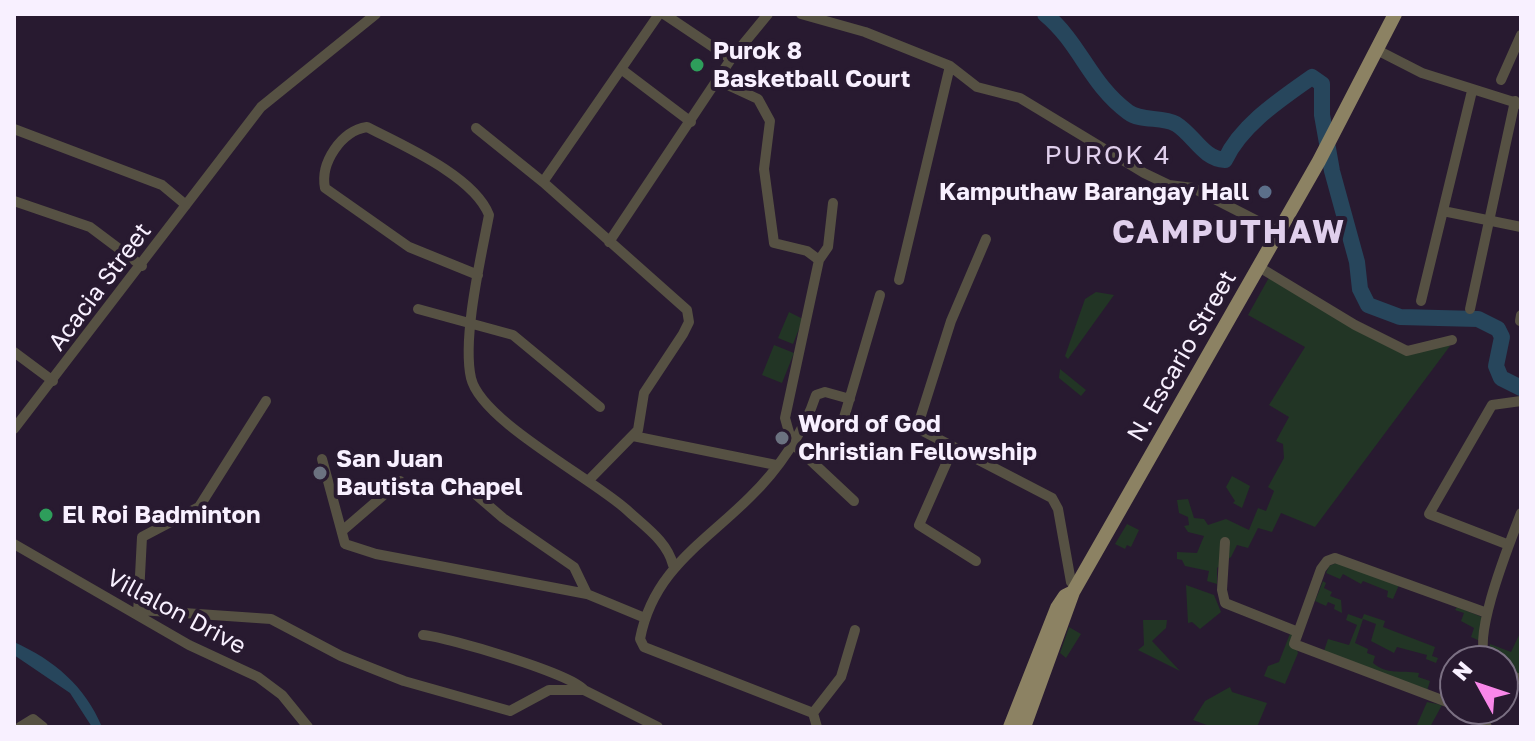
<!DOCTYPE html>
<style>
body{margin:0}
#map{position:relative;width:1535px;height:741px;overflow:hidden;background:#281a30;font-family:"Golos Text",sans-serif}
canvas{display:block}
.frame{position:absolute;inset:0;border:16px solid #f8f0ff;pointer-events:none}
.north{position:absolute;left:1439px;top:645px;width:80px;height:80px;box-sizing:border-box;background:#281a30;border:2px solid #7b7083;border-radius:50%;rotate:310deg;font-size:22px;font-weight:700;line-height:32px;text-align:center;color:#f8f0ff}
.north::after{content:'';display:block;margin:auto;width:28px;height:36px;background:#f987e9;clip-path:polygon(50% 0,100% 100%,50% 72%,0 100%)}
</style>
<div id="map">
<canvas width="1535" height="741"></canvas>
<div class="frame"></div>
<div class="north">N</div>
</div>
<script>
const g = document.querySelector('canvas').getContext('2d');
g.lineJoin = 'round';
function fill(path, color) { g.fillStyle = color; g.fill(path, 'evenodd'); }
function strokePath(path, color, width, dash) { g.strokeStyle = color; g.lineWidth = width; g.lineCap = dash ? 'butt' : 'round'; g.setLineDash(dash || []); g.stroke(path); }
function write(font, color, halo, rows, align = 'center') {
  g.font = font + ' "Golos Text",sans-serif'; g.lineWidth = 8; g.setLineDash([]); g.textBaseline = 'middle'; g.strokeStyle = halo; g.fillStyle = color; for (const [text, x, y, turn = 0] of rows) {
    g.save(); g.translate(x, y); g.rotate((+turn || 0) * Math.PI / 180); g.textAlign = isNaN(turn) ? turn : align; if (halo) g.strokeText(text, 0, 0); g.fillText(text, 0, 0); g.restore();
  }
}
fill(new Path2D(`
 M1271,274L1410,353L1441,344L1450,346L1315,527L1281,513L1272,532L1258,528L1248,548L1237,545L1231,557L1217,568V584L1207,581L1209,571L1185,566L1182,560L1177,559V552L1197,553L1204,536L1188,532L1184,526L1189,525L1188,517L1179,513L1177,500L1188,499L1194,518L1204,519L1208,525L1226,519L1249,530L1258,508L1266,511L1274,491L1268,487L1284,458L1283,444L1276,441L1289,417L1269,405L1305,347L1248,315Z
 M1096,292L1114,295L1068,359L1065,356L1085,299Z
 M789,312L803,319L793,344L778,338Z
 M774,345L794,353L782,383L762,375Z
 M1060,369L1086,390L1081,396L1059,378Z
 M1232,476L1250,486L1242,508L1233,503L1235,501L1226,487Z
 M1127,524L1139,530L1131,547L1127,545L1125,549L1115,544Z
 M1338,562L1399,585L1393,599L1387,597L1388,591L1363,581L1361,584L1343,574L1340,579L1326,573L1329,566Z
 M1323,581L1326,583L1324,588L1332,592L1330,596L1341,600L1342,613L1334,609L1335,605L1328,602L1326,606L1315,601Z
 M1186,585L1214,595L1221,612L1200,629L1192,622L1188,623Z
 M1457,607L1482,617L1480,641L1471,637L1474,628L1461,621L1464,613L1455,610Z
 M1348,614L1362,619L1364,614L1385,621L1383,627L1435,647L1432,656L1438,658L1436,663L1426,659L1427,655L1397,647L1394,653L1371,641L1376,624L1363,619L1355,643L1368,649L1367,653L1375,656L1373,663C1387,675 1400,670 1419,673L1418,677L1430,681L1427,691L1324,651L1328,639L1349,645L1357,625L1346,620Z
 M1143,620H1167L1166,628L1152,641L1180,671L1138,650L1144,645Z
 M1069,627L1081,634L1066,658L1060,653Z
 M1291,631L1298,653L1285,684L1264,676L1268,666L1279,662Z
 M1521,631V682L1503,672V661H1491L1488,657L1490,644L1511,652Z
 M1450,661L1455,668V701L1441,695Z
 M1230,687L1232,692L1267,703L1257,727H1212L1193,720L1205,701Z
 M1427,702L1442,705L1430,727H1416Z`), '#223525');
fill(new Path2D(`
 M14,642C54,660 85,686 102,727H92L70,693L14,655Z`), '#27465c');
strokePath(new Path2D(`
 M1045,14C1081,44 1089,83 1128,112C1141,122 1162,116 1176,124C1194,135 1203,159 1225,160C1241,125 1281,99 1312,77L1322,84V115L1332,171L1357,262L1360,289L1368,305L1400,317L1478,319L1498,329L1502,337L1496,366L1501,378L1521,388`), '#27465c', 16);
strokePath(new Path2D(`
 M664,14L731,59
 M801,14L865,32L950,66L977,87L1020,98L1144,173L1169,185L1193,188L1279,232
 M1377,50L1422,73L1520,104
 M621,69L691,122
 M717,80L758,99L770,121L764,169L774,243L807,251L819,260
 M1501,80L1521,35
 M476,128L543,182L687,310L689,322L683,334L644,393L638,430L588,481
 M14,129L162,185L186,205
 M543,182L659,14
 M14,201L90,227L142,266
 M833,203L828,247L819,260L785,418L792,443L854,501
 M1443,211L1521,227
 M986,239L951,321L917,428L1052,498L1058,509L1071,582L1075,587
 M609,242L731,59L768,14
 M1259,267L1355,325L1407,351L1452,340
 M478,275L409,247L325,188C320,163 341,131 367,127C402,145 474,176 489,215C481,257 462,338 471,378C481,421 592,478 627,510C645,527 667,541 673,565
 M899,280L950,66
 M1421,301L1472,91
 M418,309L513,335L600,407
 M1470,309L1515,101
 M1520,321L1521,315
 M14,352L53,381
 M843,421L880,295
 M14,429L261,107L376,14
 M633,436L776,465
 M953,448L919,525L976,561
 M322,459L345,544L376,554L587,594L645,618
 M460,481L503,518L574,567L587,594
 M342,531L400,481
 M1225,542L1222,590L1225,603L1298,632
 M14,544L189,645L258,677L282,695L308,727
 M1509,545L1429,514L1492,405L1521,401
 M140,610L271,619L341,656L404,681L510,711L549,690H584L658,727
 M138,614L142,537L199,507L266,401
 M423,635C447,637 573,674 584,690
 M1487,661C1470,639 1511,540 1521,513
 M1503,671L1521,680
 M1455,705L1294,644L1321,569L1327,561L1335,558L1487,613
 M1465,709L1482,716L1487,727
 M813,713L644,647L640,639C653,570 704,543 750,497C778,470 804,432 816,395L825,392L850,399
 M813,713L841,677L855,630
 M813,713L817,727
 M20,727L33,719L43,727`), '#565143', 10);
strokePath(new Path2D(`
 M1010,727L1057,608L1065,596L1073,592
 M1024,727L1073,592L1319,161L1395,14`), '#8c8263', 14);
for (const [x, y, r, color] of [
 [697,65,8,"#2e9e5b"],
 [1265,192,8,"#5c6f8a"],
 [782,438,8,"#6b7280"],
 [320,473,8,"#6b7280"],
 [46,515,8,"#2e9e5b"]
]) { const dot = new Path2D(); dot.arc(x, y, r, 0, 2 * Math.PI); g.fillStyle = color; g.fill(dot); strokePath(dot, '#281a30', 3); }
write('bold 24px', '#f8f0ff', '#281a30', [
 ["Purok 8",713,51],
 ["Basketball Court",713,79],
 ["Kamputhaw Barangay Hall",1249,192,"right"],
 ["Word of God",798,424],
 ["Christian Fellowship",798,452],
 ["San Juan",336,459],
 ["Bautista Chapel",336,487],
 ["El Roi Badminton",62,515]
], 'left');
write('24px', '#f8f0ff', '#281a30', [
 ["Acacia Street",100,287,-53],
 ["N. Escario Street",1182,356,-60],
 ["Villalon Drive",176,612,28]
]);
g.letterSpacing = '2px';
write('26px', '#e0cfec', '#281a30', [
 ["PUROK 4",1108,156]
]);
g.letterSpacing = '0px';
g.letterSpacing = '2px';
write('bold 32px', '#e0cfec', '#281a30', [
 ["CAMPUTHAW",1229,233]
]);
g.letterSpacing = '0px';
</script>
